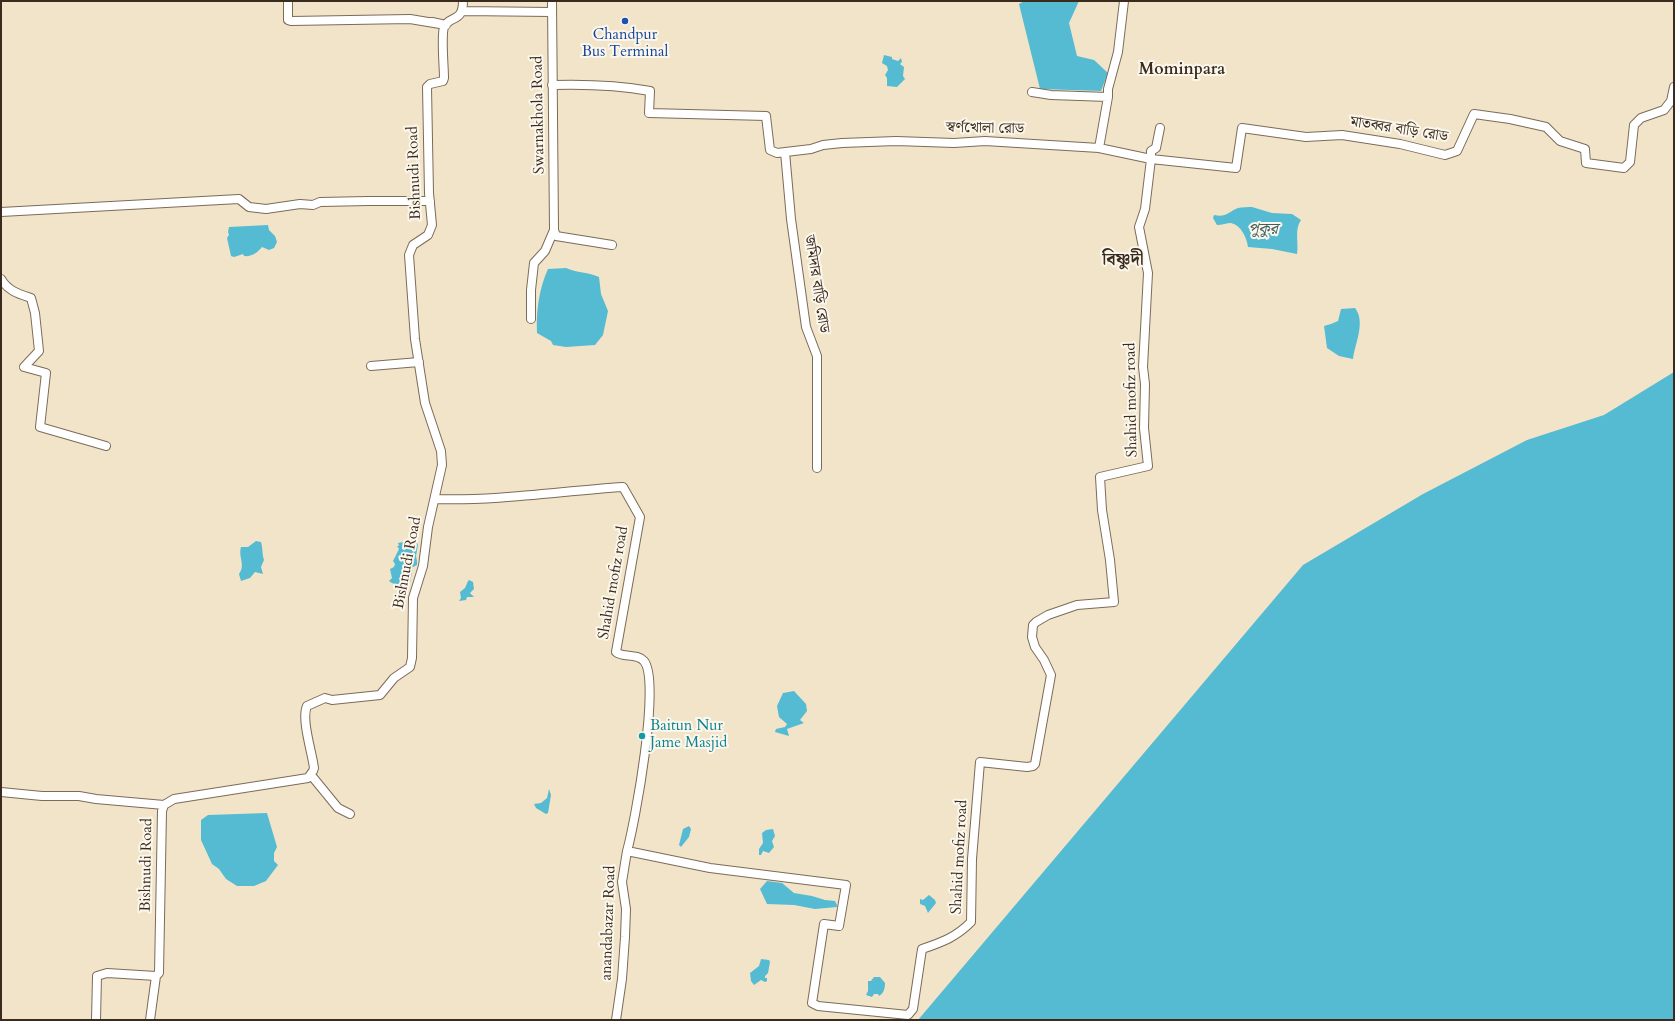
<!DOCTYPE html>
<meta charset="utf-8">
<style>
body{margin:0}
#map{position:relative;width:1675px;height:1021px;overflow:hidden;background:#f2e4c8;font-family:Cardo,serif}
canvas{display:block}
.frame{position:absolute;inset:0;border:2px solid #3b2a1e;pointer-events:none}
</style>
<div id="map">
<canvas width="1675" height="1021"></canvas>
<div class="frame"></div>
</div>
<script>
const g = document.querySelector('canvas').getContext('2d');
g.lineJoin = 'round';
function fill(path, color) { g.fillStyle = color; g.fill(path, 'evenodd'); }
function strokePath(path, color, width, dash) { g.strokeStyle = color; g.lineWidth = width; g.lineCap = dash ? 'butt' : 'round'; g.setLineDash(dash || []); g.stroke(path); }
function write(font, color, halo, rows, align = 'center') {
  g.font = font + ' Cardo,"Noto Serif Bengali",serif'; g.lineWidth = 4; g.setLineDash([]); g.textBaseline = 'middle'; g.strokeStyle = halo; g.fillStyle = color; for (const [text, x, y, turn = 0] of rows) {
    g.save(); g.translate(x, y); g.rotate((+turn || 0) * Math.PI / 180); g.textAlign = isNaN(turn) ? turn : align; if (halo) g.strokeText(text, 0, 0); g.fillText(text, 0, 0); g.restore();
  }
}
fill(new Path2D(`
 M1024,1H1079L1069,23L1077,56L1094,60L1108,73L1101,91L1040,89L1019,4Z
 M884,55L892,57V59L898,61L901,58L902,62L900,64L904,67L903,76L905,79L897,87L887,86V78L885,75L888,70L887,66L882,63Z
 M1252,207L1272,213L1292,214L1301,220C1294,230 1299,242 1297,254L1272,249L1248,247C1247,238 1241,225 1231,223C1227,223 1222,225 1217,225L1213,218L1214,215C1226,218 1228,212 1238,208C1242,207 1248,207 1252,207Z
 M268,225L269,230L275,236L277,242L274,248L269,250L262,247C258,252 252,257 244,256L243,254L234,257L231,256L227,238L229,235L228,232L229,227Z
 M566,268C576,273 589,272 599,277L601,294L608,311L603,335L595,345L566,347L553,345L551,341L537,333C536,311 539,289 548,269Z
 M1355,308C1366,322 1355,343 1353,359L1339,356L1327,348L1324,326L1331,324L1338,321L1341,309Z
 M1674,372V1020H918L1303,565L1423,494L1527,440L1604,415Z
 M256,541L261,542C263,549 262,554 264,560L261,567L263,574L255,572L250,578L241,581L239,574C246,565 238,557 241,547H248Z
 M409,541L414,545L417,543L418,545L416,556L417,561V565L413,567L410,583C403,582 396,587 389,581L392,578L390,569L394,567L395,564L393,561L399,549L397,546H399L398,543Z
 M469,580L473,582L474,589L470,593L474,597H467L466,600L459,601L461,598L460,592L465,588L468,581Z
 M794,691L806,704L807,711L800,720L804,723L787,729L789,736L775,732L776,729L785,727L787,724L779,717L777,706L783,693Z
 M549,789L551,795L548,813L546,814L536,808L534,804L541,803L547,798Z
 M267,813L277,847L274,853V861L278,865L266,881L254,886H237L226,879L219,869L212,864L201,840V820L208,815Z
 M689,826L691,829L689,837L681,847L679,845L683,829Z
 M773,829L775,836L772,841L774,847L769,853L763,851L761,855H759V849L763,843L762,833L766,830Z
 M767,881L782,883L794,893L812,896L825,900L835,901L837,905V907L815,909L794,905L767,904L760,889Z
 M929,895L935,900L936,903L928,913L925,906L920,904V899L923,900Z
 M761,959L769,960L770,962L768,973L765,976V978H767V981L765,982L761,980L754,985L751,981L750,973L759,966Z
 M874,977H880L885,983C885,988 884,993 879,996L878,994H874L872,997L866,995L868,991V981H871Z`), '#54bbd2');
const street = new Path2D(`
 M288,1V20L291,21L410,19L446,25L432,22
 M552,1L554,230L556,236L612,245
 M462,11L552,12
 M552,85C585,84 617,85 650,91L649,113L766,116L770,150L777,153L811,149L823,145L842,143L896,141L954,143L985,141L1099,148L1151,159V151L1156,148L1160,128
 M1032,92L1051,95L1108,97
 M1099,148L1108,97V89L1118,52L1124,1
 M785,152L791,219L806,327L817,356V468
 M1,212L239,199L249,207L266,209L300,204L313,205L320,202L368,201H430
 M1,279C8,291 19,294 31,298L35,313L39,351L24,367L46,373L40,427L106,446
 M531,319V290L534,263L545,251L554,230
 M371,366L419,362
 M435,499C499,501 561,491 623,487L640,517L616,652C623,658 637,653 644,661C661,681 635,823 627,851L710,868L846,885L839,926L824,924L812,1003L818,1006L908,1015L913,1009L922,949C943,942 956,937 971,922L972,859L980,762L1027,767L1033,766L1035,764L1051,675L1044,660L1035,647L1032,637L1033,625L1036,622L1048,615L1077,605L1114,602L1110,560L1102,510L1100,477L1148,466L1144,428L1145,384L1143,367L1148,273L1139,227L1145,209L1151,159L1236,168L1242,128L1306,137L1342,135L1400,144L1445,155L1457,151L1474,114L1510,119L1546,127L1560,141L1585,149L1586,163L1624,168L1630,162L1634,125L1641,118L1664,110L1671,101L1674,87
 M311,775L338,808L350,814
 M1,792L42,796H79L96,799L164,805
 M96,1020L97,976L107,973L156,976L159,973L162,811L164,805L174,799L308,778L313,771L314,768C312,752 301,719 307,706L325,698L332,700L380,695L394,678L410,667L412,658L413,598L423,566L428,527L442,465L441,451L425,403L415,339L409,255L413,245L428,235L432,225L429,193L427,87L430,84L443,81L444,78C444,67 441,36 444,27C450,15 463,23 463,1
 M150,1020L156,976
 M616,1020L622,979L625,937L626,909L622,882L627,851`);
strokePath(street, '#7b6b5a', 10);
strokePath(street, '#fff', 8);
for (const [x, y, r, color] of [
 [625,21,4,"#1a4fb4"],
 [642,736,4,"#0f9aa8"]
]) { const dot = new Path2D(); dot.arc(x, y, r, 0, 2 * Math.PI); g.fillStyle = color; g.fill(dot); strokePath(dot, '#fbf7ec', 1.5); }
write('15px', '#164399', '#fbf7ec', [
 ["Chandpur",625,36],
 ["Bus Terminal",625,53]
]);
write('15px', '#3b2a1e', '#fbf7ec', [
 ["Swarnakhola Road",539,115,-91],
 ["স্বর্ণখোলা রোড",985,129,1],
 ["মাতব্বর বাড়ি রোড",1399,130,9],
 ["Bishnudi Road",415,173,-92],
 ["জমিদার বাড়ি রোড",816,284,81],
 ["Shahid mofiz road",1132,400,-91],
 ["Bishnudi Road",408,563,-79],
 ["Shahid mofiz road",614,583,-80],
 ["Shahid mofiz road",960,857,-87],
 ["Bishnudi Road",147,865,-89],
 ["anandabazar Road",609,923,-88]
]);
write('15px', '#0d838f', '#fbf7ec', [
 ["Baitun Nur",650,727],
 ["Jame Masjid",650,744]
], 'left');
write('bold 16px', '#3b2a1e', '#fbf7ec', [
 ["Mominpara",1182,70]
]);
write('italic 16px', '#445d5d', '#fbf7ec', [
 ["পুকুর",1263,230]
]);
write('bold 17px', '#3b2a1e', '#fbf7ec', [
 ["বিষ্ণুদী",1123,261]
]);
</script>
